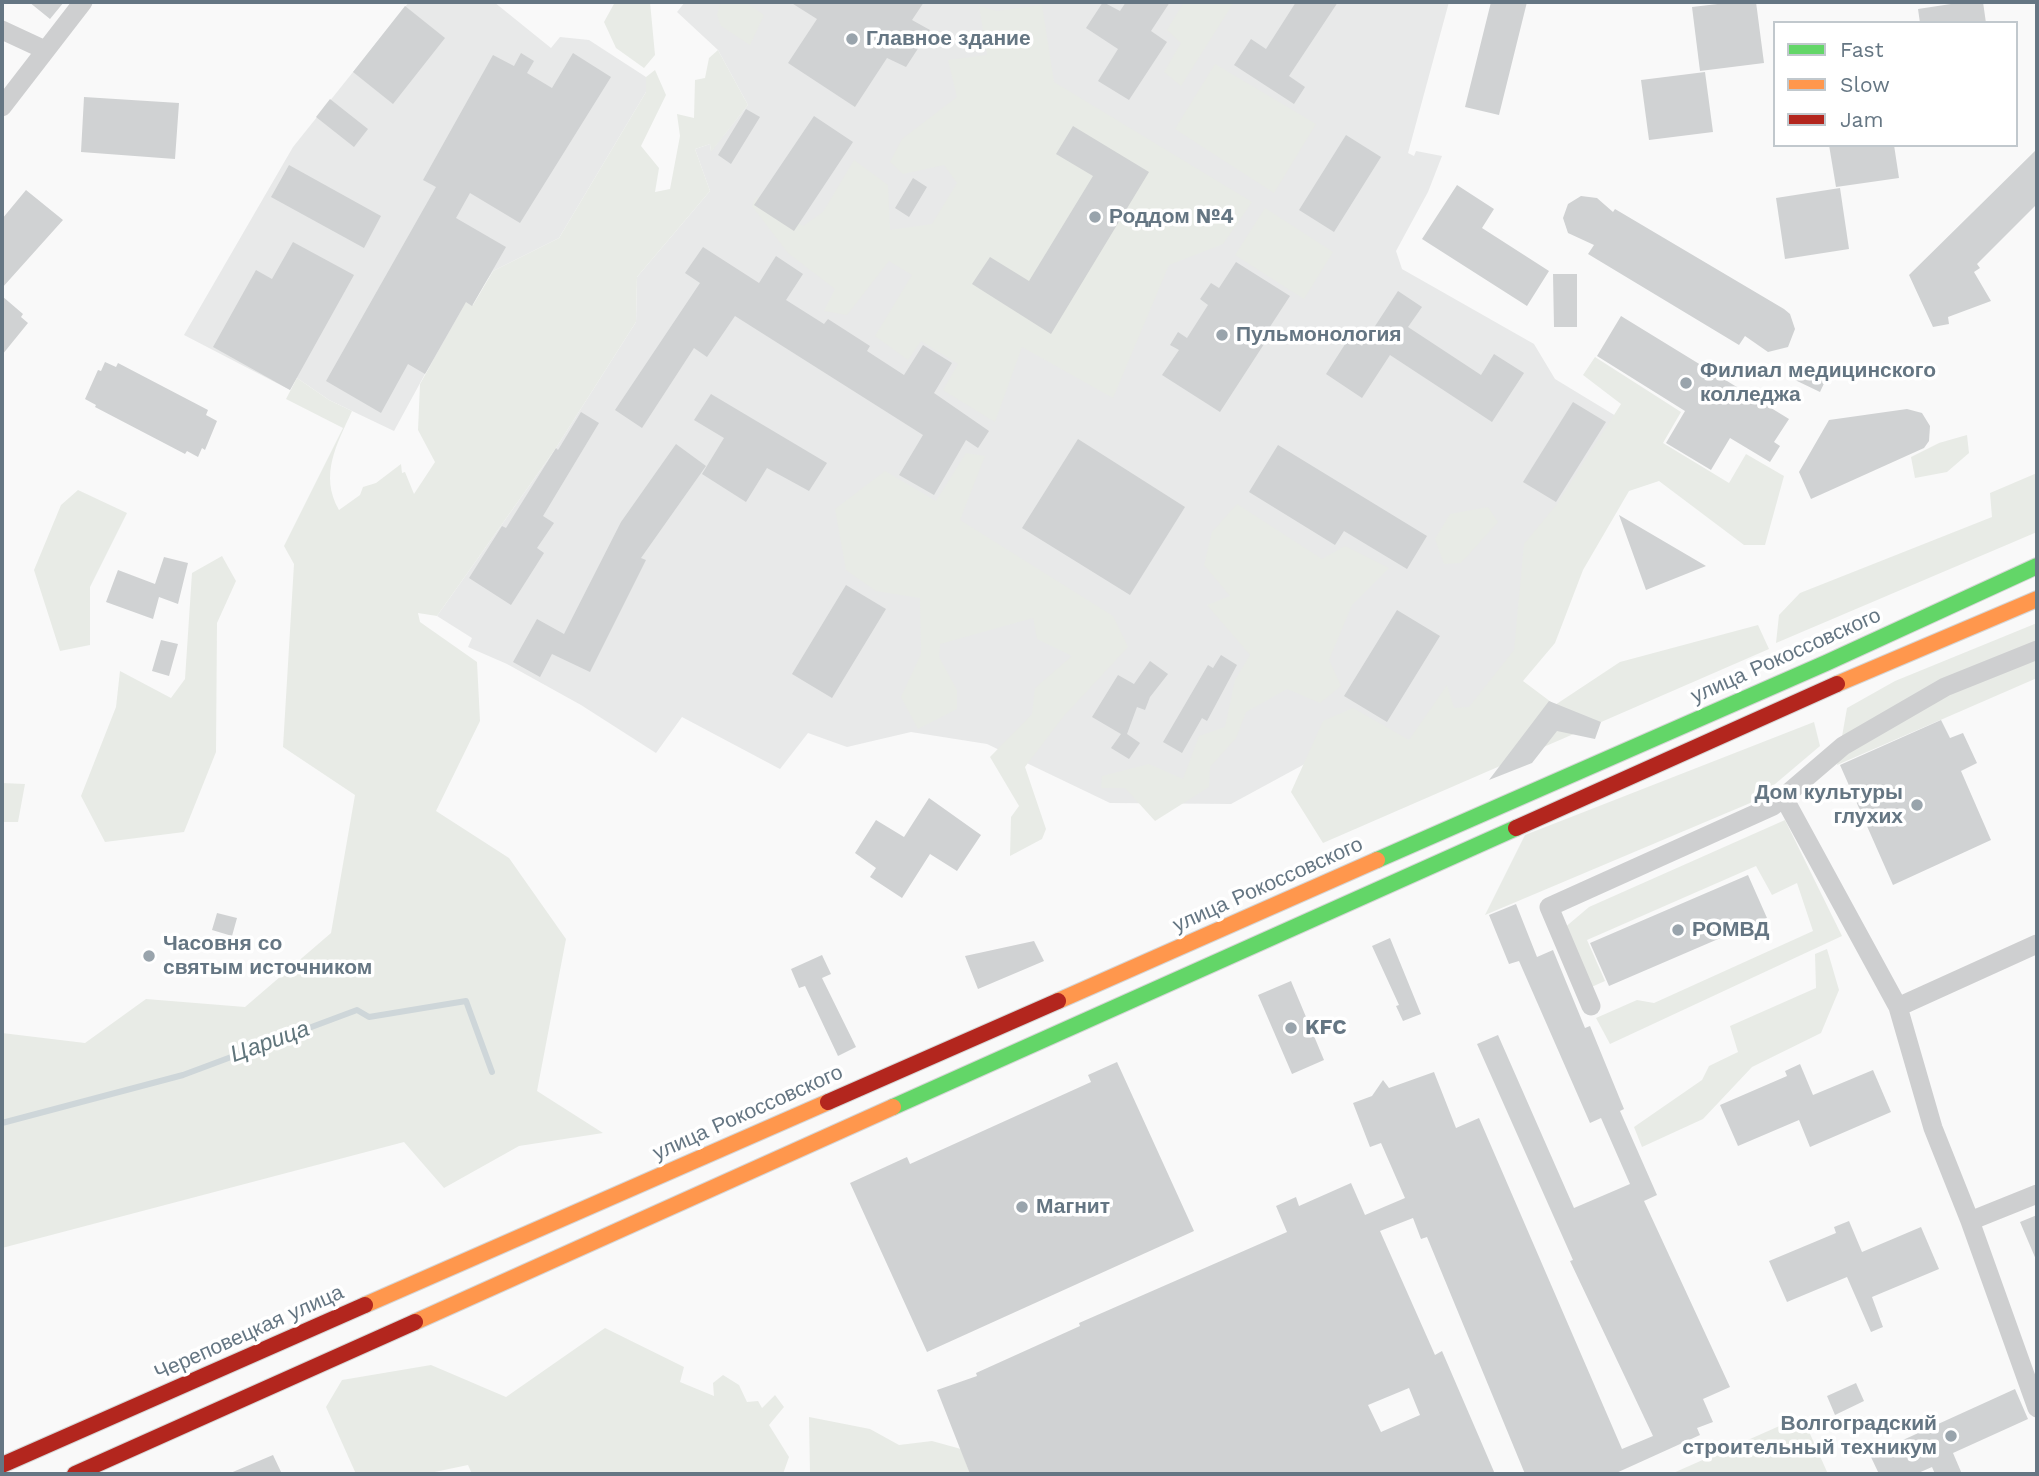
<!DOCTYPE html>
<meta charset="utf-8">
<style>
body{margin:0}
#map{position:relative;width:2039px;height:1476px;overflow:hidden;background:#f9f9f9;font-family:"Work Sans",sans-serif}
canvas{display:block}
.frame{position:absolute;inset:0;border:4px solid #657683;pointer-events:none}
.legend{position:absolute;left:1773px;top:21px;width:245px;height:126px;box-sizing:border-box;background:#fff;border:2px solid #c1c8cd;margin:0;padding:9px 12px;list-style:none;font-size:21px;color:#657683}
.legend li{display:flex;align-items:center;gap:14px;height:35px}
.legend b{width:35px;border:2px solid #c1c8cd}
</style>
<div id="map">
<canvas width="2039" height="1476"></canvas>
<div class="frame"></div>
<ul class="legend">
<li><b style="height:9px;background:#63d668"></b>Fast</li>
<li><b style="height:9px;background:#ff974d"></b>Slow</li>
<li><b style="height:9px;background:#b3261e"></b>Jam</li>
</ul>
</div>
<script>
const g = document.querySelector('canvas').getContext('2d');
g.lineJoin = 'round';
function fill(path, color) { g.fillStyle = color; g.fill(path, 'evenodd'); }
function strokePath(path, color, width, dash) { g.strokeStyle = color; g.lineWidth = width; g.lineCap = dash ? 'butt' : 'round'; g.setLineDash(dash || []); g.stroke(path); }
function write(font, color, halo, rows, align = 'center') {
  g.font = font + ' "Work Sans",sans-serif'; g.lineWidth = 7; g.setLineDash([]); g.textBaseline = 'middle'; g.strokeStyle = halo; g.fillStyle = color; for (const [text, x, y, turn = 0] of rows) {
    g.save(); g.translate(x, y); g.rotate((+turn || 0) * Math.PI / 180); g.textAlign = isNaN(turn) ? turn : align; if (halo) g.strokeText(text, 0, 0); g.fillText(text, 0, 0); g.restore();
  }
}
fill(new Path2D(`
 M409,2H494L551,48L560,37L589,40L646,77V92L559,238L493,271L425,374L394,431L329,400L297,378L290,390L184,335L293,147Z
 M685,2H1449L1408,153L1414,156L1416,151L1442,156L1428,192L1396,251L1402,269L1534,344L1555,379L1644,433L1530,654L1495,741H1408L1325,753L1231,804L1110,803L987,744L911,732L847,747L808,733L780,769L682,717L656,753L581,705L507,664L468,647L472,638L437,616L556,448L636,322L637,277L710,191L695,149L710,144L711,151L748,105L718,50L677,12Z`), '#e8e9e9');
fill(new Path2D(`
 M615,2H650L655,55L644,68L616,48L604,22Z
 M721,2H745L764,15L750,45L721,26L717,15Z
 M1184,2H1234L1181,86L1164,72L1181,43L1167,30Z
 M1042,5L1054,82L1252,202L1223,244L1169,265L1113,398L1022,347L995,422L943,390L958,364L921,341L908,360L875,336L912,275L889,261L847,315L824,311L835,289L788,253L752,206L756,197L803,226L823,212L854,160L888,185L890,230L932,224L957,183L944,165L903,174L890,162L902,139L957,97L948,60L987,55L979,6L997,11Z
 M718,50L748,105L711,152L710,144L695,149L710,191L637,277L636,322L556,448L437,616L418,613L420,622L477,662L480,721L436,811L509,858L566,939L537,1091L603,1133L519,1146L444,1188L404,1142L2,1248V1033L85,1043L146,999L245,1007L331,933L355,795L283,747L294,564L284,546L343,428L286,399L297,378L329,400L352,411C337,444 319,475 339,510L360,495L363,487L376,483L401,464L402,473L405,472L414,494L435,462L418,430L420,384L466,302L473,305L493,271L559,238L646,92V77L655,70L666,95L641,146L659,168L655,192L670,189L680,136L677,114L694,118L695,80L705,78L709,58Z
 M1215,64L1316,124L1274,193L1175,129Z
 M1265,208L1333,252L1304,299L1235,255Z
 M1595,357L1681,412L1663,443L1729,483L1746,454L1784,476L1765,545H1744L1659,481L1629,491L1583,570L1555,643L1523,681L1555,705L1620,662L1758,625L1769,649L1323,843L1291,792L1323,721L1353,708L1409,740L1447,685L1454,708L1469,707L1514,650L1524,544L1557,504L1621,404L1583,375Z
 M1967,435L1969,453L1947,472L1915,478L1911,457L1939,443Z
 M966,453L985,456L960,520L1113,616L1128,647L1063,717L1025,767L1046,829L1042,839L1010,856L1011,817L1019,806L990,757L1032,714L1035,688L1072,656L1037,639L1033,618L940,644L939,657L957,690V709L918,729L901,697L921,654L920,598L876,591L846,570L835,509L885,471L936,501Z
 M2037,473V532L1776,643L1779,615L1800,593L1992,517L1990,493Z
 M78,490L127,513L90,587V645L60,651L34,570L61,505Z
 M1237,504L1322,559L1345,546L1389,568L1352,605L1329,660L1341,686L1320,703L1287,689L1246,712L1236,738L1210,767L1209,787L1155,821L1125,788H1101L1102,776L1149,764L1183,779L1199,736L1225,727L1235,680L1250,655L1207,605L1230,596L1204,565L1212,532Z
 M1488,507L1498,522L1461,563L1444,564L1435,539L1450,514Z
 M222,556L236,581L217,623L216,752L184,832L105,842L81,796L116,707L120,671L171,698L185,679L192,573Z
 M2037,623V678L1837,765L1847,708L1895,681Z
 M1814,722L1820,746L1755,801L1485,915L1525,835Z
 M2,783L25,784L18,822H2Z
 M1785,820L1842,936L1610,1044L1596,1018L1637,1000L1654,1003L1813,931L1797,883L1772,895L1756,866L1587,940L1605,981L1587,989L1563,929L1589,907Z
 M1827,949L1839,990L1821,1033L1752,1067L1703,1119L1642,1147L1634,1127L1702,1080L1709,1066L1738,1052L1730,1026L1816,988L1815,954Z
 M605,1328L684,1367L680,1382L714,1396L713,1383L723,1375L739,1385L747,1402L758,1401L762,1408L775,1395L784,1407L769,1425L789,1457L783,1474H472L468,1465L425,1474H356L326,1407L342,1380L431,1365L506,1397Z
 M1802,1416L1828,1474H1671Z
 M809,1417L870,1429L899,1445L932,1441L961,1449L970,1474H810Z`), '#e8ebe6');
strokePath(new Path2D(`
 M2,1123L183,1075L357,1010L369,1017L466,1001L492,1072`), '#ced6d9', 6);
fill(new Path2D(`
 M29,2H64L50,19Z
 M790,2H924L912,20L930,30L906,67L887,58L855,107L788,63L817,19Z
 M1103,2L1120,11L1126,2H1170L1151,31L1167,42L1129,100L1098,81L1118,49L1086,28Z
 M1296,2H1338L1289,76L1305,87L1294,104L1234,65L1251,39L1266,49Z
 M1491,2H1527L1499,115L1465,107Z
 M1735,2H1756L1764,63L1700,71L1692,7Z
 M1964,2H1983L1986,23H1920L1918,9Z
 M405,6L445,38L393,104L353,72Z
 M521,53L534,61L527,73L552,88L573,53L611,77L520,223L470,193L456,218L506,247L472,306L466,302L425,374L408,364L381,413L326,381L436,187L423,180L493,55L514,66Z
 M1705,72L1713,132L1649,140L1641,80Z
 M84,97L179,103L175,159L81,152Z
 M330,99L368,129L354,147L316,117Z
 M746,109L760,117L731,164L718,155Z
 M814,116L853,142L794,231L754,205Z
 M1073,126L1149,172L1051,334L972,284L990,257L1029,281L1093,176L1056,154Z
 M1346,135L1381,157L1334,232L1299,210Z
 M1829,145H1894L1899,178L1836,187Z
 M2037,149V204L1977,264L1980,268L1974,272L1991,301L1948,317L1949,324L1933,327L1909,275Z
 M289,165L381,216L364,248L271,197Z
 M913,178L927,187L909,217L895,208Z
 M1457,185L1494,209L1482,228L1549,271L1527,306L1422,239Z
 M1840,188L1849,249L1785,259L1776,198Z
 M26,190L63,220L2,288V219Z
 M1581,196L1597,198L1613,212L1615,209L1784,309L1790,314L1795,329L1788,347L1768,352L1745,336L1739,345L1588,254L1594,245L1568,233L1563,218L1568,204Z
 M293,242L354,275L290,390L213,347L256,270L272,279Z
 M703,247L759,283L776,256L803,274L786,300L824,324L828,319L870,346L867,351L904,375L923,345L952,363L934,393L989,431L978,448L966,440L934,495L899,475L923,435L735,316L707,357L694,348L642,428L615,410L700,283L685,273Z
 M1236,262L1290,296L1262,339L1266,341L1220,412L1162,375L1179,350L1170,345L1178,332L1187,338L1208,305L1200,299L1211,283L1219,288Z
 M1553,274H1577V327H1554Z
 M1398,291L1422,307L1408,327L1481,375L1494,354L1524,373L1492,422L1390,355L1362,398L1326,374L1349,338L1362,346Z
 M2,296L23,314L21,317L28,323L2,355Z
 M1621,316L1789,419L1774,442L1780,446L1770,462L1730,438L1711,470L1666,443L1685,411L1597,356Z
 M105,362L116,367L118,363L208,410L206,415L217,421L205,450L202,448L198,457L187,451L185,454L95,407L96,405L85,399L98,370L101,371Z
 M1803,365L1827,377L1820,392L1795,380Z
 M711,394L827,463L809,491L767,468L746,502L702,474L724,438L694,420Z
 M1573,402L1606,422L1556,502L1523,482Z
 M1907,409L1922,413L1930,426L1929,441L1924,448L1811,499L1799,472L1829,420Z
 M581,412L599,423L543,516L554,523L537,548L544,553L511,605L469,578L502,526L506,528L556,448L558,450Z
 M1078,439L1185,507L1130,595L1022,528Z
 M676,444L706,466L641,558L646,560L590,672L552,654L540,677L513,662L537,619L564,634L621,522Z
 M1278,445L1427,536L1407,569L1344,531L1335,545L1249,492Z
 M1619,515L1706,566L1646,590Z
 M164,557L188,563L178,604L159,597L153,619L106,602L118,570L155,584Z
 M846,585L886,609L832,698L792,674Z
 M1397,610L1440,636L1387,722L1344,696Z
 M161,640L178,644L169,676L152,671Z
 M1221,655L1237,665L1207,721L1202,718L1182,753L1163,742L1208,665L1213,668Z
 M1150,661L1168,674L1150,697L1145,710L1137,707L1127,734L1140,743L1129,759L1111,748L1121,734L1092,717L1118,675L1134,684Z
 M1549,701L1601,722L1595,739L1557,731L1532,763L1489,780Z
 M1941,720L1950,738L1963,733L1977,763L1961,771L1991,840L1893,885L1840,765Z
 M929,798L981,835L957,871L930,854L902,898L870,877L876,868L855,853L876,820L904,837Z
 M1748,875L1767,918L1609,986L1590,943Z
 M1516,904L1537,957L1553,950L1585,1028L1590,1026L1624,1109L1620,1111L1657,1195L1644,1201L1730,1387L1703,1399L1713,1422L1697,1428L1700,1435L1614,1474H1525L1427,1237L1421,1239L1413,1218L1380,1231L1435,1355L1442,1351L1495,1474H970L937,1390L977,1376L976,1373L1080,1326L1079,1323L1287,1232L1276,1206L1296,1197L1299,1206L1351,1183L1365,1215L1405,1198L1381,1143L1370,1147L1353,1103L1372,1096L1383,1080L1389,1088L1434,1072L1456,1128L1479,1118L1622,1449L1653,1436L1570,1261L1573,1260L1477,1044L1498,1035L1574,1208L1630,1184L1601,1118L1590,1123L1519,961L1509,964L1489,915ZM1409,1388L1420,1415L1381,1432L1368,1405Z
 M217,913L237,918L232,936L212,930Z
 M1390,938L1421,1014L1403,1021L1396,1006L1399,1005L1372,946Z
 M1034,941L1044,961L978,989L965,956Z
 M822,955L831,974L822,978L856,1047L838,1056L805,986L799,988L791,969Z
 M1291,981L1324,1060L1292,1074L1258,995Z
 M1117,1062L1194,1231L927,1352L850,1183L907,1157L910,1164L1091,1082L1088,1075Z
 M1800,1064L1813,1095L1873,1070L1891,1112L1810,1147L1799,1120L1738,1146L1720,1105L1787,1076L1785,1071Z
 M2037,1215V1262L2020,1222Z
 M1849,1221L1862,1252L1921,1227L1939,1269L1872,1297L1883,1327L1871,1332L1847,1277L1787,1302L1769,1261L1836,1233L1834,1227Z
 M1856,1383L1864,1401L1835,1415L1827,1396Z
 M2015,1389L2028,1419L1953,1453L1962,1474H1935L1932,1467L1916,1474H1879L1870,1455Z
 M273,1455L282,1474H228Z`), '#d0d2d3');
const fast = new Path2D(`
 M1377,860L1826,663L2037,566
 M893,1107L1516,828`);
const slow = new Path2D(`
 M1837,684L2037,599
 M1058,1001L1377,860
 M365,1305L828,1102
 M415,1322L893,1107`);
const jam = new Path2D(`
 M1516,828L1837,684
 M828,1102L1058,1001
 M2,1465L365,1305
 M75,1474L415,1322`);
strokePath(fast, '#d5d6d6', 18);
strokePath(slow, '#d5d6d6', 18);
strokePath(jam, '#d5d6d6', 18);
strokePath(new Path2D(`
 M2,30L45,50
 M2,107L83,2
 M1784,798L1898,1007
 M1591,1006L1549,907L1773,806L1843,746L1945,687L2037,650
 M2037,1194L1970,1221L2037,1408
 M1970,1221L1933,1128L1898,1007L2037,944`), '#cecfd0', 19);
strokePath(fast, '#63d668', 16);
strokePath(slow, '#ff974d', 16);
strokePath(jam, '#b3261e', 16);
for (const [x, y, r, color] of [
 [852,39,7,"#99a4ac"],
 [1095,217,7,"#99a4ac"],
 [1222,335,7,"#99a4ac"],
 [1686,383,7,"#99a4ac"],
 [1917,805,7,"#99a4ac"],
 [1678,930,7,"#99a4ac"],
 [149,956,7,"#99a4ac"],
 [1291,1028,7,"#99a4ac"],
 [1022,1207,7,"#99a4ac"],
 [1951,1436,7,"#99a4ac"]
]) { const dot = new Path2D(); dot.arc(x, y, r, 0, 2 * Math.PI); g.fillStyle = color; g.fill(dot); strokePath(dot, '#fff', 2.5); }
write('bold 21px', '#657683', '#fff', [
 ["Главное здание",866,39],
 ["Роддом №4",1109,217],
 ["Пульмонология",1236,335],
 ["Филиал медицинского",1700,371],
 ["колледжа",1700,395],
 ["Дом культуры",1903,793,"right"],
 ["глухих",1903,817,"right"],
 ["РОМВД",1692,930],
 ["Часовня со",163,944],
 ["святым источником",163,968],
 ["KFC",1305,1028],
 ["Магнит",1036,1207],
 ["Волгоградский",1937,1424,"right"],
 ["строительный техникум",1937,1448,"right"]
], 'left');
write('21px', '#657683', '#fff', [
 ["улица Рокоссовского",1786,656,-24],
 ["улица Рокоссовского",1268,885,-24],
 ["улица Рокоссовского",748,1113,-24],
 ["Череповецкая улица",249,1333,-24]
]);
write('italic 23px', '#60757c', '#fff', [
 ["Царица",270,1042,-20]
]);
</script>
